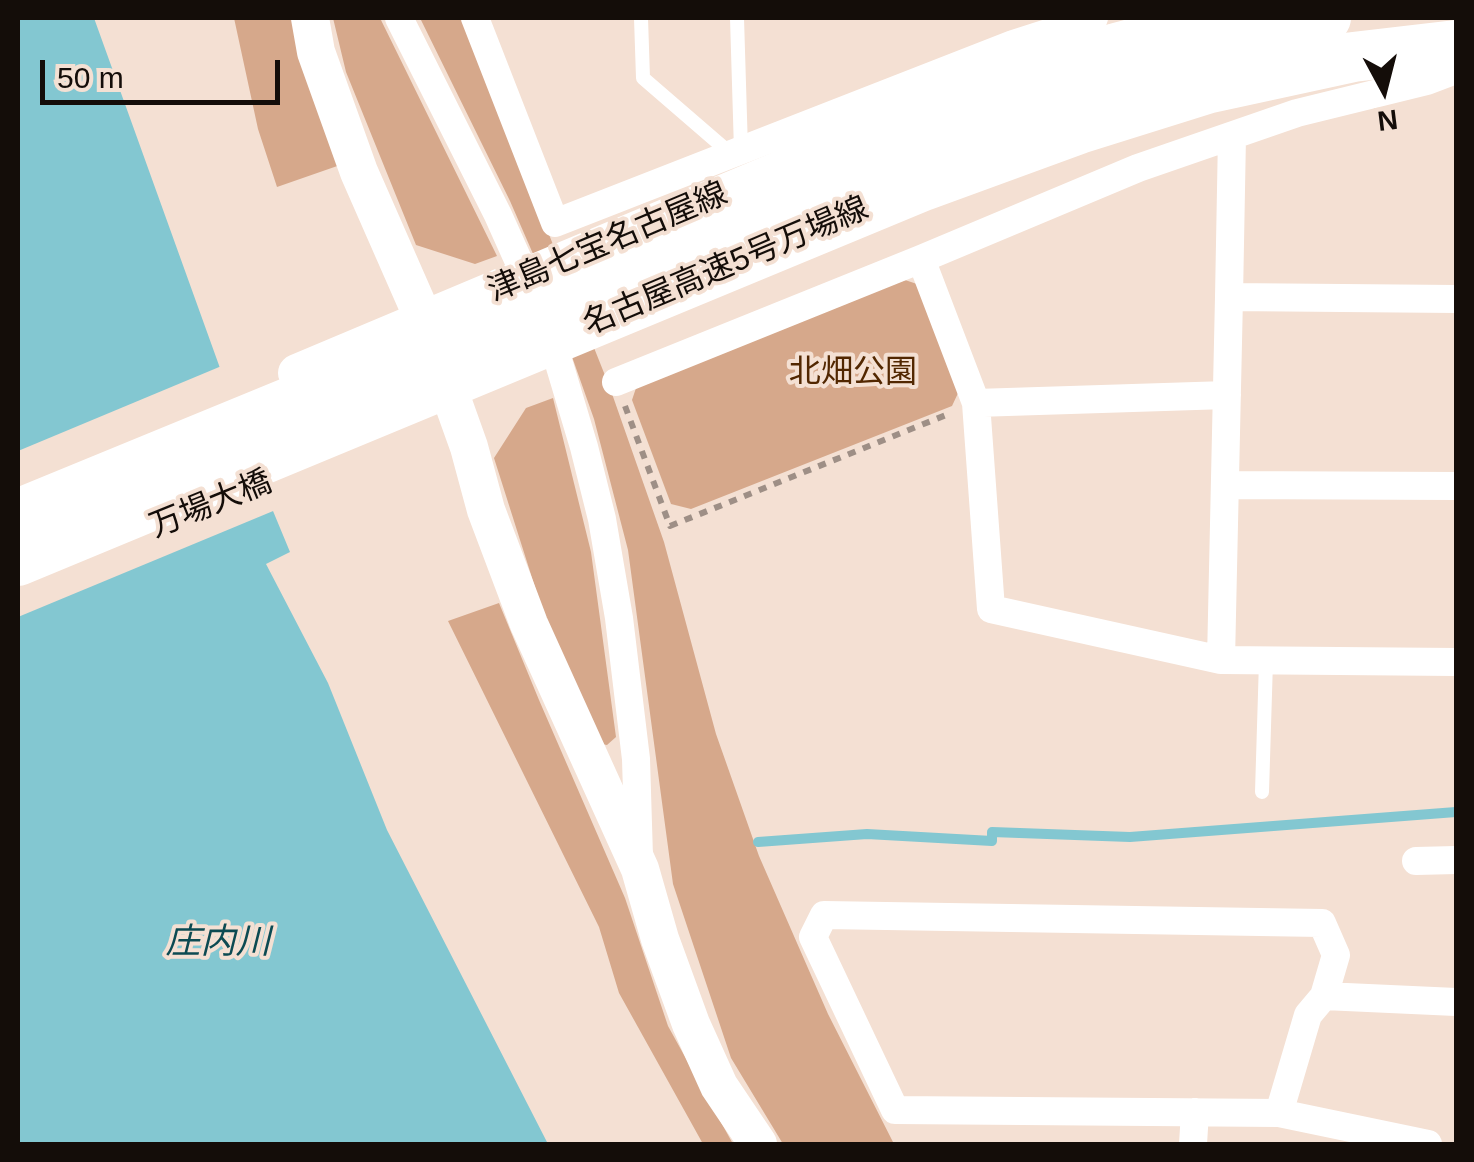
<!DOCTYPE html>
<meta charset="utf-8">
<style>
body{margin:0}
#map{position:relative;width:1474px;height:1162px;overflow:hidden;background:#f4e0d3;font-family:Helvetica,sans-serif}
canvas{display:block}
.frame{position:absolute;inset:0;border:20px solid #140d09;pointer-events:none}
.north{position:absolute;left:1334px;top:40px;width:100px;height:100px;-webkit-text-stroke:8px #f4e0d3;paint-order:stroke;rotate:173deg;font-size:28px;font-weight:700;line-height:40px;text-align:center;color:#140d09}
.north::after{content:'';display:block;margin:auto;width:35px;height:45px;background:#140d09;clip-path:polygon(50% 0,100% 100%,50% 72%,0 100%)}
.scale{position:absolute;left:40px;top:60px;width:240px;height:45px;box-sizing:border-box;border:5px solid #140d09;border-top:0;padding-left:12px;font-size:30px;line-height:35px;white-space:nowrap;color:#140d09;-webkit-text-stroke:8px #f4e0d3;paint-order:stroke}
</style>
<div id="map">
<canvas width="1474" height="1162"></canvas>
<div class="frame"></div>
<div class="north">N</div>
<div class="scale">50 m</div>
</div>
<script>
const g = document.querySelector('canvas').getContext('2d');
g.lineJoin = 'round';
function fill(path, color) { g.fillStyle = color; g.fill(path, 'evenodd'); }
function strokePath(path, color, width, dash) { g.strokeStyle = color; g.lineWidth = width; g.lineCap = dash ? 'butt' : 'round'; g.setLineDash(dash || []); g.stroke(path); }
function write(font, color, halo, rows, align = 'center') {
  g.font = font + ' Helvetica,"Noto Sans JP",sans-serif'; g.lineWidth = 8; g.setLineDash([]); g.textBaseline = 'middle'; g.strokeStyle = halo; g.fillStyle = color; for (const [text, x, y, turn = 0] of rows) {
    g.save(); g.translate(x, y); g.rotate((+turn || 0) * Math.PI / 180); g.textAlign = isNaN(turn) ? turn : align; if (halo) g.strokeText(text, 0, 0); g.fillText(text, 0, 0); g.restore();
  }
}
fill(new Path2D(`
 M234,18H293L343,164L277,187L258,129Z
 M333,18H380L497,256L475,264L416,245L346,72Z
 M420,18H463L610,388L664,542L716,734L759,856L828,1014L894,1144H783L731,1058L673,884L628,550L594,419L547,286L510,201Z
 M905,280L920,285L959,391L952,406L691,509L671,504L632,400L637,385Z
 M553,398L591,552L616,737L607,745L595,743L547,625L494,458L526,408Z
 M499,603L539,700L625,898L668,1026L733,1144H703L619,993L599,927L448,621Z`), '#d6a88b');
fill(new Path2D(`
 M18,18H94L261,482L290,552L266,564L328,683L387,830L548,1144H18Z`), '#83c7d1');
fill(new Path2D(`
 M224,365L278,509L18,617V451Z`), '#f4e0d3');
strokePath(new Path2D(`
 M758,842L867,834L992,841V832L1130,837L1456,812`), '#83c7d1', 10);
strokePath(new Path2D(`
 M625,406L670,526L951,413`), '#9e8f86', 6, [8, 8]);
strokePath(new Path2D(`
 M641,18L643,78L731,154
 M737,18L741,150
 M1262,792L1266,661`), '#fff', 14);
strokePath(new Path2D(`
 M399,18L498,215L532,291
 M475,18L555,223L1013,44L1094,18
 M921,259L976,403L991,609L1221,660L1456,662
 M1229,297L1232,136
 M549,330L584,447L602,519L619,618L636,759L639,857
 M616,382L921,259L1138,168L1297,113L1427,81L1456,70
 M976,403L1227,395
 M1225,485L1456,486
 M1221,660L1229,297L1456,299
 M1416,861L1456,860
 M1324,996L1336,955L1322,923L824,915L813,937L895,1110L1279,1113L1428,1144
 M1279,1113L1308,1015L1324,996L1456,1002
 M1193,1144L1195,1112`), '#fff', 28);
strokePath(new Path2D(`
 M310,18L316,52L359,172L424,320
 M297,373L889,124L1009,78L1115,42L1205,18
 M454,405L469,447L486,510L529,624L640,869L660,939L691,1024L719,1086L758,1144`), '#fff', 38);
strokePath(new Path2D(`
 M18,514L483,323L906,145L1059,88L1196,46L1326,18
 M18,561L923,186L1079,129L1210,88L1353,57L1456,45`), '#fff', 50);
write('32px', '#140d09', '#f4e0d3', [
 ["津島七宝名古屋線",608,243,-23],
 ["名古屋高速5号万場線",726,267,-23],
 ["万場大橋",211,505,-22]
]);
write('32px', '#522701', '#f4e0d3', [
 ["北畑公園",853,373]
]);
write('italic 35px', '#0c4a52', '#f4e0d3', [
 ["庄内川",218,943]
]);
</script>
